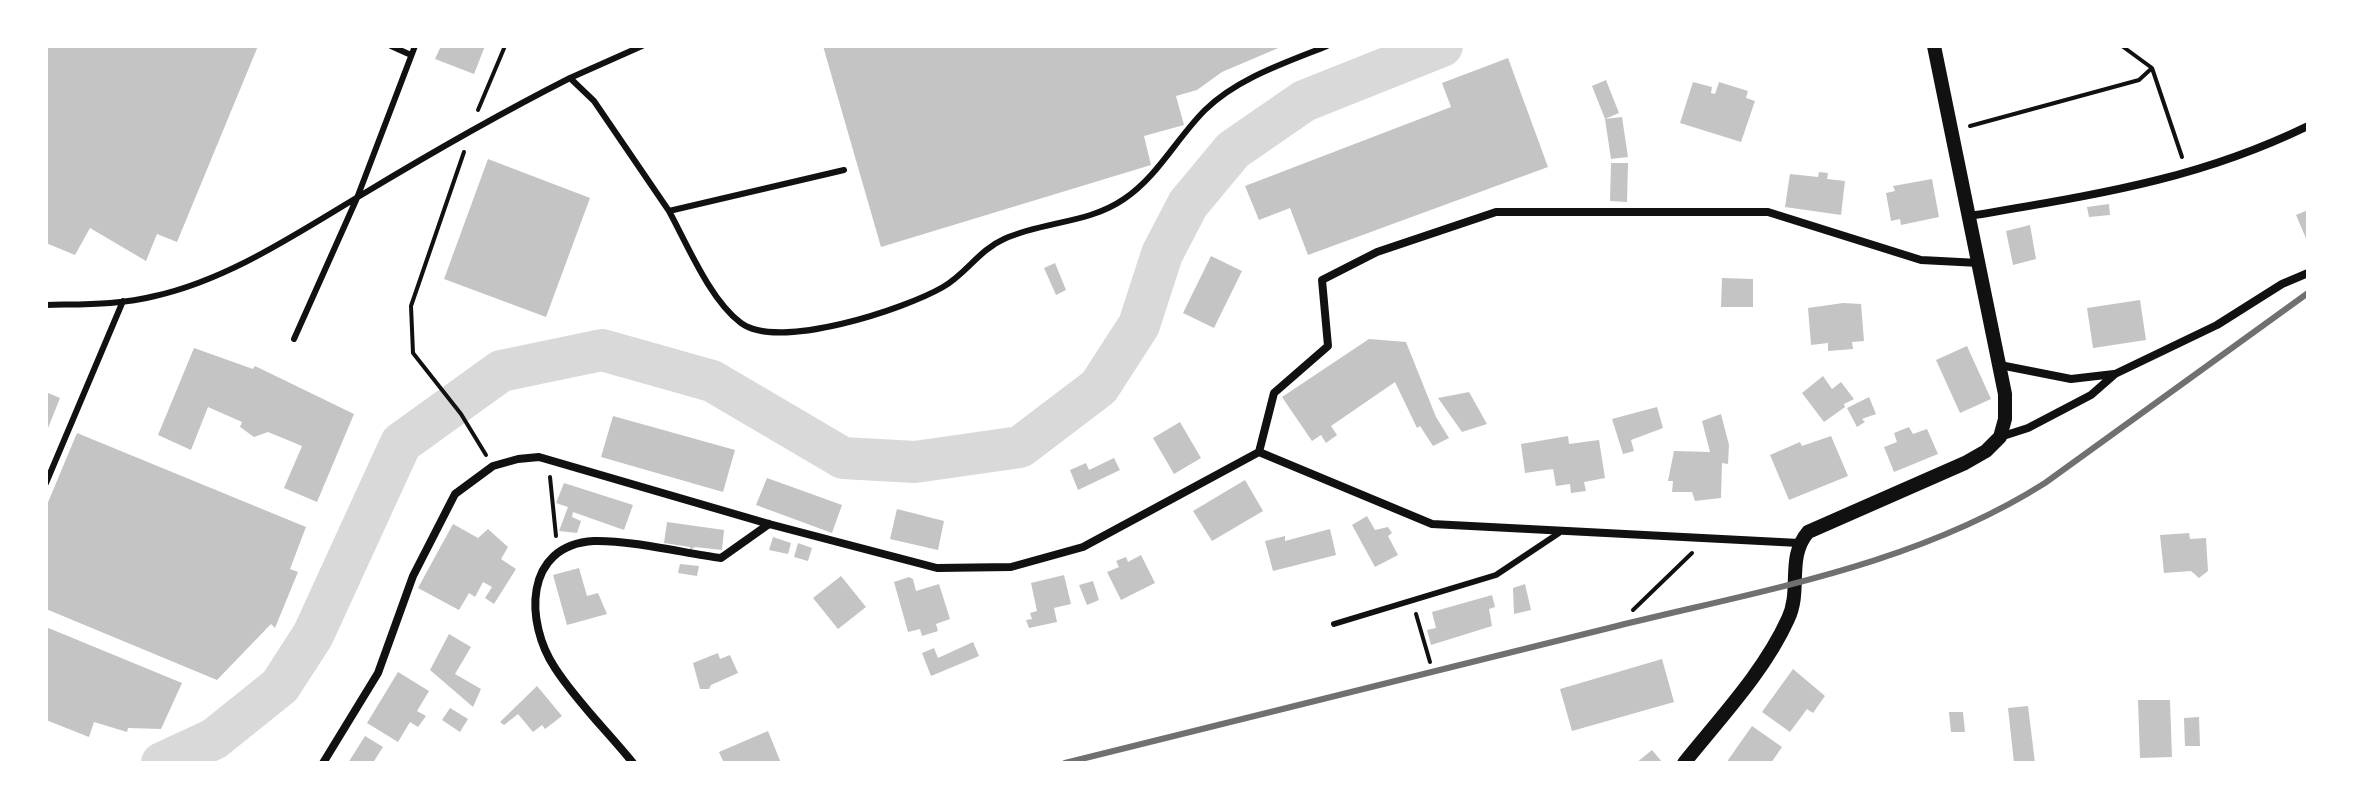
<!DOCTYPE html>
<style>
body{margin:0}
#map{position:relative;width:2354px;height:809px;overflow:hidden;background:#fff;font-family:"Asap Condensed",sans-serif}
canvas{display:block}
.frame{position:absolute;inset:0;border:48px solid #fff;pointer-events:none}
</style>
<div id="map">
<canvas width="2354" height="809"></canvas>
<div class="frame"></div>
</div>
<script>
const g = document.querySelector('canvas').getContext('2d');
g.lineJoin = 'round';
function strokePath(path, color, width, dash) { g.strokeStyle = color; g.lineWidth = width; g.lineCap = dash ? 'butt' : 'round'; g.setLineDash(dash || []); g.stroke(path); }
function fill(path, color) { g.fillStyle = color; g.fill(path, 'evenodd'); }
strokePath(new Path2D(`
 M162,763L214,739L280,686L313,635L401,443L501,371L602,350L712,381L843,458L915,462L1020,447L1099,387L1139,325L1162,254L1188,204L1233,150L1304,101L1442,46`), '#d9d9d9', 42);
fill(new Path2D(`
 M46,46H258L177,242L157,234L146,261L90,228L75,255L46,243Z
 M441,46H485L474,74L435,59Z
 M823,46H1283L1222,72L1197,90L1176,96L1184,125L1144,136L1151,165L881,247Z
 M1508,58L1548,167L1308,255L1290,208L1259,220L1245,186L1451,107L1442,83Z
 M1606,80L1619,113L1605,119L1622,117L1628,157L1611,159L1605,119L1592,86Z
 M1693,82L1712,87L1711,93L1715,94L1719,82L1748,91L1746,98L1755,101L1741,142L1680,123Z
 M488,159L590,198L546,317L444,279Z
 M1611,163H1628L1627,202L1610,201Z
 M1819,172L1828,173L1827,179L1845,181L1841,215L1785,207L1790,174L1818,177Z
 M1932,179L1939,217L1901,225L1900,219L1891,221L1886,193L1895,191L1893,186Z
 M2109,204L2110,215L2089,217L2087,207Z
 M2308,210V243L2296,215Z
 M2030,225L2036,259L2013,265L2006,231Z
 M1211,256L1242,271L1214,328L1183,313Z
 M1055,263L1066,290L1056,295L1044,268Z
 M1722,278L1753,279V307H1721Z
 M2140,300L2146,340L2093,348L2087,308Z
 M1843,303L1861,304L1864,341L1852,342L1853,349L1828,351V343L1811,345L1808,308Z
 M1369,339L1406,342L1436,417L1449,438L1433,446L1420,426L1417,428L1395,382L1331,426L1337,435L1326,443L1321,435L1312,441L1282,397Z
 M1967,346L1991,399L1960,413L1936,360Z
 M194,348L253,369L255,366L354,414L317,502L284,488L302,446L268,432L254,437L240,427L242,422L208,407L191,450L158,435Z
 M1823,376L1832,389L1841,382L1854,399L1844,404L1845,407L1824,422L1802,393Z
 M46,392L60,398L46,433Z
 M1469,392L1487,424L1462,432L1438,398Z
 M1869,397L1876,414L1862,419L1865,422L1857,427L1847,408Z
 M1657,407L1663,428L1631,440L1634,451L1623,454L1612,419Z
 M1721,414L1729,445L1728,464L1722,463L1721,498L1695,501L1692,492H1672L1673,481H1668L1674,451L1710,452L1702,421Z
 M613,416L735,450L723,492L601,457Z
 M1180,422L1201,458L1174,474L1153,438Z
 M1909,427L1913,434L1927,429L1938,454L1894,472L1884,447L1897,442L1894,433Z
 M77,433L306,527L290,569L298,572L275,628L271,624L217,680L46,609V507Z
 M1568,436L1569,444L1599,440L1605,478L1584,482L1586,491L1571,493L1570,484L1556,486L1553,469L1525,473L1521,444Z
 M1831,436L1848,476L1789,500L1770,455L1800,442L1802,446Z
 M1114,458L1120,470L1078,490L1070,470L1086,463L1089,470Z
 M767,478L842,505L832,533L756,505Z
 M1245,480L1263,511L1212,541L1193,511Z
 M564,483L633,505L624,530L573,512L572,517L581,521L577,533L559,531L568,507L556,503Z
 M897,509L944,521L938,550L890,539Z
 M1367,516L1375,530L1388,527L1392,533L1388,536L1398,555L1375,567L1352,525Z
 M667,522L724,530L722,550L695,547L690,550V547L664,543Z
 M453,524L478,538L488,529L508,547L501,559L516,569L494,604L485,598L492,587L483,582L475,597L469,593L459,610L418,588Z
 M1330,529L1336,555L1273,571L1265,541L1285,536V541Z
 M2189,533L2190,539L2206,538L2208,571L2199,578L2191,571L2164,573L2160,535Z
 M773,537L791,543L788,554L769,550Z
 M798,543L812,548L808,561L794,557Z
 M1141,555L1155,583L1121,600L1107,572L1119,567L1116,561L1126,557L1128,562Z
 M680,564L699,566L697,576L678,573Z
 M579,568L587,596L598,593L607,614L567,625L553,575Z
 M1064,575L1071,604L1054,608L1057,622L1029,628L1026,620L1032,619L1030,613L1037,611L1031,583Z
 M841,576L866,607L838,629L813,598Z
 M909,577L913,579L916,591L939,584L950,619L936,624L938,631L922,636L920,629L908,632L894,582Z
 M1093,581L1099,600L1087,605L1079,585Z
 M1525,584L1531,610L1514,614L1513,588Z
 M1492,595L1495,607L1489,609L1492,626L1431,645L1427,630L1436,628L1432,612Z
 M46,627L182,683L161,729L128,728L127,732L94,722L89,737L46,720Z
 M449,634L471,647L455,674L481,689L473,707L430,670Z
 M973,642L979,656L931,676L922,653L934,648L938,658Z
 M718,653L720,659L730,655L738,673L711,685L709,689H700L693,663Z
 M1662,659L1674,702L1572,731L1560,689Z
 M1793,669L1825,696L1813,713L1807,709L1790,732L1762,712Z
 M398,672L429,691L417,711L426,716L418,727L410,722L398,742L367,723Z
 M537,686L562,716L545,729L542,725L533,732L518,714L504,725L500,722Z
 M2138,700H2170L2172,757L2140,758Z
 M2028,706L2035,763H2014L2008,708Z
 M450,708L468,719L460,732L442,720Z
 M1949,712H1963L1965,732H1951Z
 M2199,717L2200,746H2185L2184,718Z
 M1752,726L1782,747L1771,763H1726Z
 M768,731L781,763H724L719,752Z
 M365,736L383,747L376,758L373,763H348Z
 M1652,750L1663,763H1636Z`), '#c4c4c4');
strokePath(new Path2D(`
 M2122,46L2152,68L2182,157
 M478,110L505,46
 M1970,126L2139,80L2152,68
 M464,152L411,306L413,353L461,414L486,455
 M550,477L556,536
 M1633,610L1692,553
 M1416,614L1430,662`), '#111', 4);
strokePath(new Path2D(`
 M391,46L411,55
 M570,78L642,46
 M669,211C687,244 710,300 741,323C779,351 905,309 943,287C966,274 979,250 1004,239C1043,221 1088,224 1124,199C1158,176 1176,139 1205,110C1238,78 1285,63 1327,46
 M46,305C82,304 120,305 155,296C230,279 297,233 363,194C431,153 499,114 570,78L594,101L669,211L844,170
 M294,339L357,198L415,46
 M46,483L123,301
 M1334,624L1496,575L1559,533`), '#111', 6);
strokePath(new Path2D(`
 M1970,216C2092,195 2195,181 2308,126
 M2000,365L2071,379L2114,374
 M2000,437L2028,428L2091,395L2115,374L2217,325L2282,284L2308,273
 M1259,452L1274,393L1328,346L1322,280L1377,252L1496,212H1768L1921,260L1979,263
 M1259,452L1432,524L1799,543
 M323,763L378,673L413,576L455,494L493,466L518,459L539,457L769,524L937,568L1011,567L1083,547L1259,452
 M633,763C608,732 577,702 555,668C525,623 523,545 594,541C630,540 684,553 721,558L769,524`), '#111', 8);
strokePath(new Path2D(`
 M1684,763C1720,718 1764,672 1788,619C1802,590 1786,558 1808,532L1965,463L1986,451L2000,437L2005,419V394L1934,46`), '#111', 14);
strokePath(new Path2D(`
 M1065,763C1248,716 1432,671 1617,626C1762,590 1916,565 2045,483L2308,293`), '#707070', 6);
</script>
